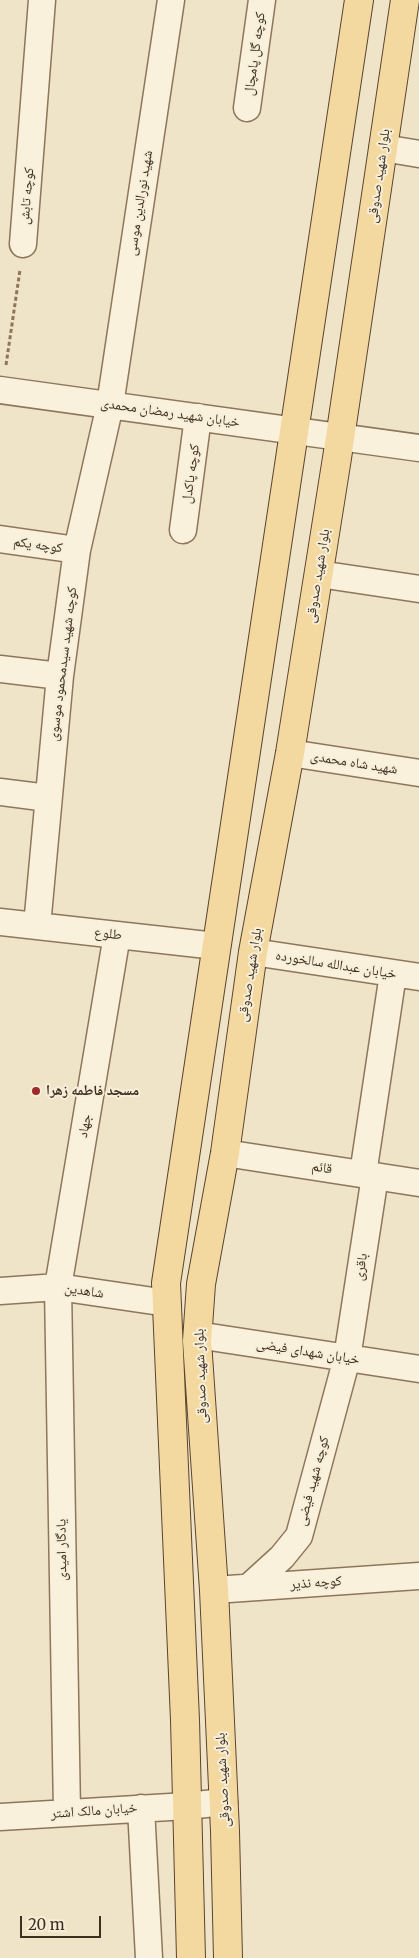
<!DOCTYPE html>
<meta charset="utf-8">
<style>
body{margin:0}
#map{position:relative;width:419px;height:1958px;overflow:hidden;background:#f0e4c8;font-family:Merriweather,serif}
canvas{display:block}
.scale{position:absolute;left:20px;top:1916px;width:81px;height:22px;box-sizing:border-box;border:2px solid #3d2e20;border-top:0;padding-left:6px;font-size:15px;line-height:18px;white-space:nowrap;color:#3d2e20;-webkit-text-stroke:4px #f7eed8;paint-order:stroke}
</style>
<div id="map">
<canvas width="419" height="1958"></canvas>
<div class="scale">20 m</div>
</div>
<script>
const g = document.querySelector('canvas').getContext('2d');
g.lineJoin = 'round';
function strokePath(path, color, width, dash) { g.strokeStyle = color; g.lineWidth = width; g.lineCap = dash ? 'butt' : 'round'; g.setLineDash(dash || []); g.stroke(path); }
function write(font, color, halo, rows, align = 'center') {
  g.font = font + ' Merriweather,"Noto Naskh Arabic",serif'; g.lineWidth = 4; g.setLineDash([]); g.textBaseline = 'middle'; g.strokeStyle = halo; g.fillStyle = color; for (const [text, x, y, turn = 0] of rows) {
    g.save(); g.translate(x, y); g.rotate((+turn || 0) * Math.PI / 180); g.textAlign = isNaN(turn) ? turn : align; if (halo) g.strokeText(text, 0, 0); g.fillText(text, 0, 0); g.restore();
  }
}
const minor = new Path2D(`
 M247,108L262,0
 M383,148L419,154
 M23,244L42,0
 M0,390L419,448
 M183,530L198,417
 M0,539L77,550
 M319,574L419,589
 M0,669L60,676
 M290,753L419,773
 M0,792L48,798
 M0,922L216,946
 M37,926L60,676L77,550L110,405L171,0
 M253,952L419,977
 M225,1153L419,1183
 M363,1174L393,974
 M0,1291L58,1287L167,1303
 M197,1335L419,1369
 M249,1587L282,1557L299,1536L347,1358L375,1176
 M214,1590L419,1576
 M141,1808L149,1958
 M67,1813L58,1287L117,935
 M0,1817L187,1806L224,1802`);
const major = new Path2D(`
 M191,1958L185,1720L166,1283L359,0
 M228,1958L225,1831L214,1590L197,1341L201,1284L225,1153L253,952L290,753L337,458L405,0`);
strokePath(minor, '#8d765c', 29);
strokePath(major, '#5b4430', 30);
strokePath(new Path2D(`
 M6,365L20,270`), '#8d765c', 3, [4, 2.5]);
strokePath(minor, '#faf1dc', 26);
strokePath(major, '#f3d9a0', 28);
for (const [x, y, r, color] of [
 [36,1091,5,"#9e2a2b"]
]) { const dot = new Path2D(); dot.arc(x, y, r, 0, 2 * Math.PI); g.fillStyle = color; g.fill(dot); strokePath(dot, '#f7eed8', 2); }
write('14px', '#3d2e20', '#f7eed8', [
 ["کوچه گل پامچال",255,54,-82],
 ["بلوار شهید صدوقی",379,176,-82],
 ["کوچه تابش",27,196,-85],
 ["شهید نورالدین موسی",140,203,-81],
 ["خیابان شهید رمضان محمدی",170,413,8],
 ["کوچه پاکدل",191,474,-82],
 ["کوچه یکم",38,545,8],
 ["بلوار شهید صدوقی",318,576,-81],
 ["کوچه شهید سیدمحمود موسوی",63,664,-83],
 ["شهید شاه محمدی",354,763,9],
 ["طلوع",108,934,6],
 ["خیابان عبدالله سالخورده",336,965,9],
 ["بلوار شهید صدوقی",250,975,-81],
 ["جهاد",85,1126,-80],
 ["قائم",322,1168,9],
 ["باقری",361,1267,-81],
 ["شاهدین",84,1291,8],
 ["خیابان شهدای فیضی",308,1352,9],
 ["بلوار شهید صدوقی",201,1376,-92],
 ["کوچه شهید فیضی",313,1481,-75],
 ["یادگار امیدی",62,1550,-91],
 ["کوچه نذیر",316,1583,-4],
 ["بلوار شهید صدوقی",223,1780,-93],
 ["خیابان مالک اشتر",94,1811,-4]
]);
write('bold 14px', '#3d2e20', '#f7eed8', [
 ["مسجد فاطمه زهرا",46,1091]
], 'left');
</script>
